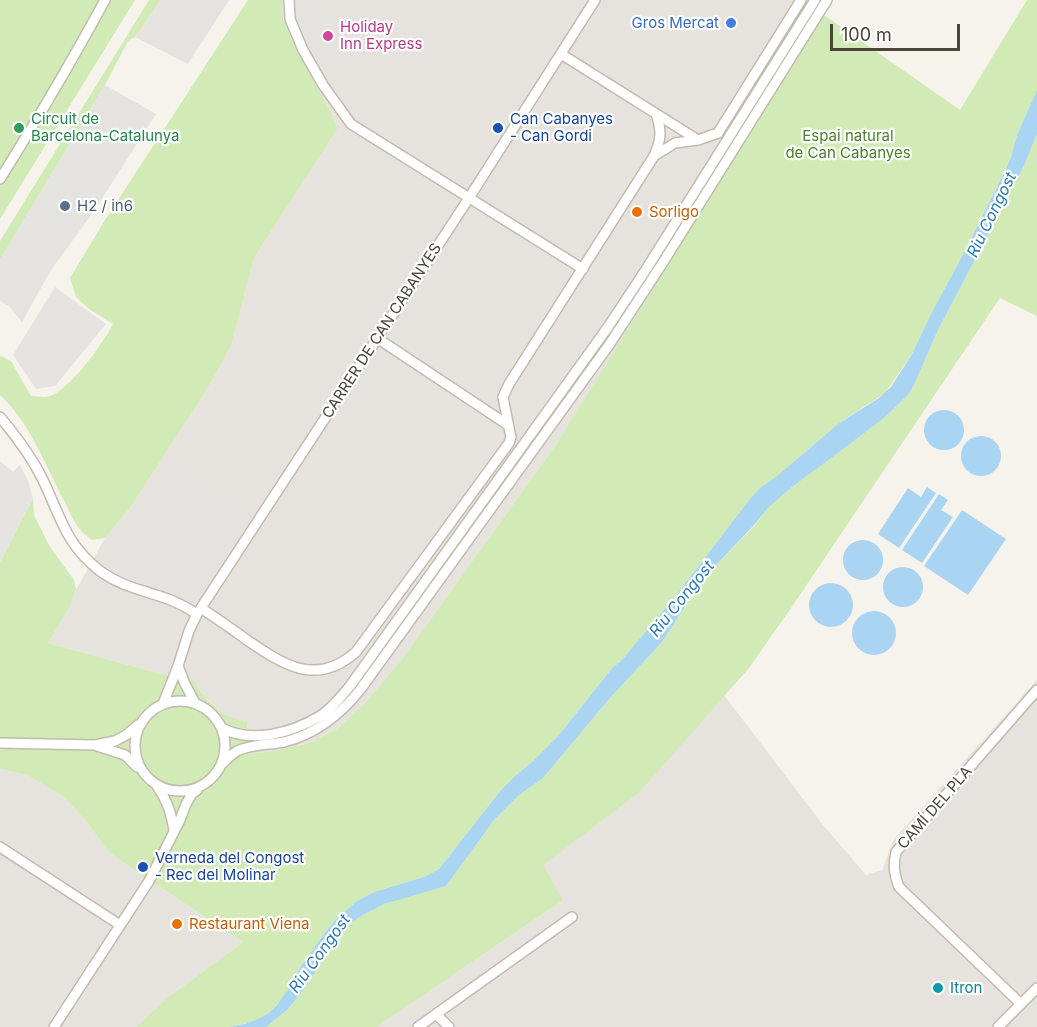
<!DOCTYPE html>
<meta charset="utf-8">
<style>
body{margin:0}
#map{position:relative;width:1037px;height:1027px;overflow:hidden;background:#f6f3ec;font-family:Inter,sans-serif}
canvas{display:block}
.scale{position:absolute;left:830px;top:24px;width:130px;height:27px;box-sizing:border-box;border:3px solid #4b4439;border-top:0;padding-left:8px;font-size:18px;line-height:21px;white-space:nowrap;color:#4b4439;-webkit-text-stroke:4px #fff;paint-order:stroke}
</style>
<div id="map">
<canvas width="1037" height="1027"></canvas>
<div class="scale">100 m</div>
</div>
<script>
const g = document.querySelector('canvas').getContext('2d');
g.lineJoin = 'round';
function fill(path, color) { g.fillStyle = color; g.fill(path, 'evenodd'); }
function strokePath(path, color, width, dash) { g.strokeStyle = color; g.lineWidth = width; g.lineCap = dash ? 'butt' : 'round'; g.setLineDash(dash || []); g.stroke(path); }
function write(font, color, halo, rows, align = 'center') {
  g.font = font + ' Inter,sans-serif'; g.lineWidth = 4.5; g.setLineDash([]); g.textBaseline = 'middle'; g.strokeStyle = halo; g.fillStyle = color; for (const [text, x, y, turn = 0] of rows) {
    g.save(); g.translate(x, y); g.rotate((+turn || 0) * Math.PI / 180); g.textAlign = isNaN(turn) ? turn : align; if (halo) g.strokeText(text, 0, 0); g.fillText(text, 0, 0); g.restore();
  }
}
fill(new Path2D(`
 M282,0H833L671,263L557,443L403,658L363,705L337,729L309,743L274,751L248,754L247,722L233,719L221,711L204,696L194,681L165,675L48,643L70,606L76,590L105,538L130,508L206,391L231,346L254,258L338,128L330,111L306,67L282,16Z
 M1037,680V1027H377L563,900L542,865L639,793L724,695L823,825L866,875L882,870L894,839Z
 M0,769L27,775L64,797L86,821L108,851L130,867L243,942L167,998L136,1027H0Z`), '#e6e2dd');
fill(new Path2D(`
 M0,0H135L0,219Z
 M149,0H161L135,37L128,41L105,85L0,260V241Z
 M248,0H282V16L306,67L330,111L338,128L254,258L231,346L206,391L130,508L105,538L92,540C73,527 72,514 61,495C44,461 28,421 0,395V357L1,356L11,361L31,396C35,396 41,397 46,397C68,394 103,343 113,324L89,309L76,297L70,278L105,220Z
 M1027,0H1037V90L1017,135L1011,157L1005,171L966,249L932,312L911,356L885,393L838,424L777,476L761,488L749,500L675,597L620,662L613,667L559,735L532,762L515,776L501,790L439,869L424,877L374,892L357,901L335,920L301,966L281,1001L269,1013L253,1022L228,1027H136L167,998L243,942L130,867L108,851L86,821L64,797L27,775L0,769V562L33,498L34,515L50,547L74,580L76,590L70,606L48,643L165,675L194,681C202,696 217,711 233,718C237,720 242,721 247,722L249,754L274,751L309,743L337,729L363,705L403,658L557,443L824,15L960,110Z
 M1037,134V316L1000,298L789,611L749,668L639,793L543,865L563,900L377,1027H266L287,1010L302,992L343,930L349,924L363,915L380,906L391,901L446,886L494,820L518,796L543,778L610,698L662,642L703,579L755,525L769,507L792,487L838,453L884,418L908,395L914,385L938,330L1024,166Z`), '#d2eab5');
fill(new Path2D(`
 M161,0H229L188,64L135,37Z
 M297,0H322L324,3L312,9L313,12L309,14L333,60L322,65L300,27L297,10Z
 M105,85L156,114L92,214L51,270L22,322L9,306L0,301V260Z
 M55,287L106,324L55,386L36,389L13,355Z
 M0,461L13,472L20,465L28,481L33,498L0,562Z
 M166,465L245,514L197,586L186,589L127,574L119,561V548L125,530Z`), '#e5e3e0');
fill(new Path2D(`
 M1037,90V134L1024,166L938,330L914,385L908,395L884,418L838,453L792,487L769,507L755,524L703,579L662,642L610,698L543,778L518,796L494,820L446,886L384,904L363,915L345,927L302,992L287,1010L266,1027H228L245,1024L256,1020L269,1013L278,1004L285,994L301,966L325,933L335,920L357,901L374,892L424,877L439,869L501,790L515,776L532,762L559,735L613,667L620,662L675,597L749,500L760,488L777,476L838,424L879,398L891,387L911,356L932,312L966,249L1005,171L1011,157L1017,135Z
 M924 430a20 20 0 1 1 40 0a20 20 0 1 1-40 0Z
 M961 456a20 20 0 1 1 40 0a20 20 0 1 1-40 0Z
 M927,487L936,493L899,548L878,534L908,488L921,497Z
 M939,494L948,500L941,510L953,517L922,563L902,550Z
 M962,510L1006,539L968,595L924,566Z
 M843 560a20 20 0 1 1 40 0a20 20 0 1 1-40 0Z
 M883 587a20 20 0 1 1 40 0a20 20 0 1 1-40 0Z
 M809 605a22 22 0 1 1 44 0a22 22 0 1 1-44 0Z
 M852 633a22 22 0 1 1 44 0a22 22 0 1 1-44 0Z`), '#a9d4f2');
const minor = new Path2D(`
 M289,0L290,19L303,50L323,85L351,124L583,269
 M561,54L698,140
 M654,156C661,140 662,131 656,114
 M0,179C37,120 72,61 105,0
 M377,338L508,425
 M0,417C16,436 31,456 42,478C60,515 65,544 100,571C122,587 143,590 168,599C178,603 188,608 197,614
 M201,608C216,618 232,629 247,640C284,665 316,687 356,652L509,443L511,437L510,433L503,397L509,384L654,156L675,143L698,140L718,133L801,0
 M178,666L185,684L195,703
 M135 746a45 45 0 1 1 90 0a45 45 0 1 1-90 0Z
 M163,704L178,666L189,631L197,614L469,198L595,0
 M222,728C251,744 292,733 320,716C332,708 341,697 350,686L608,327L647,268L815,0
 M0,743L95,745L115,741L126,735L138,725
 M97,746L125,755L137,767
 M223,763C227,759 232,754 237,751C251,744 269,745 284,742C316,734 340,715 360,690L609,345L662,264L827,0
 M157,786C167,800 171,813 174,830
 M0,847L120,925
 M1021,1004L899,887C894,874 893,865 896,852L1037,690
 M436,1014L449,1027
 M54,1027L149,881L180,820L186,804L192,794L197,790
 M418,1027L572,917
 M998,1027L1037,988`);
strokePath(minor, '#c2bbae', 12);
strokePath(minor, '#fff', 9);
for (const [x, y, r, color] of [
 [731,23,6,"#3f7fe0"],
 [328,36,6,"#d1479c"],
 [19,128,6,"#2e9e5b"],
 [498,128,6,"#1a4fb4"],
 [65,206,6,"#5c6f8a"],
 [637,212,6,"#e8710a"],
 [143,867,6,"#1a4fb4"],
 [177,924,6,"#e8710a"],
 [938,988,6,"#0f9aa8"]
]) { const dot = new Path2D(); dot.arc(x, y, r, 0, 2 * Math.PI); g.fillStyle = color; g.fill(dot); strokePath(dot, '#fff', 2); }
write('15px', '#366cbe', '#fff', [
 ["Gros Mercat",719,23]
], 'right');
write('15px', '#b23c85', '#fff', [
 ["Holiday",340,27],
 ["Inn Express",340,44]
], 'left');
write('15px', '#27864d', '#fff', [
 ["Circuit de",31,119],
 ["Barcelona-Catalunya",31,136]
], 'left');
write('15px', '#164399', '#fff', [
 ["Can Cabanyes",510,119],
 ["- Can Gordi",510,136],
 ["Verneda del Congost",155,858],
 ["- Rec del Molinar",155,875]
], 'left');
write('15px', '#4a7f2a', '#fff', [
 ["Espai natural",848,136],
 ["de Can Cabanyes",848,153]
]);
write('15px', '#4e5e75', '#fff', [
 ["H2 / in6",77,206]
], 'left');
write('15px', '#c56008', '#fff', [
 ["Sorligo",649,212],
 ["Restaurant Viena",189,924]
], 'left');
write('15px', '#4b4439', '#fff', [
 ["CARRER DE CAN CABANYES",382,331,-57],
 ["CAMÍ DEL PLA",935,808,-49]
]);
write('15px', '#0d838f', '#fff', [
 ["Itron",950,988]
], 'left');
write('italic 16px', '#2e7ab2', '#fff', [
 ["Riu Congost",992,215,-64],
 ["Riu Congost",682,599,-51],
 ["Riu Congost",320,954,-54]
]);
</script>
